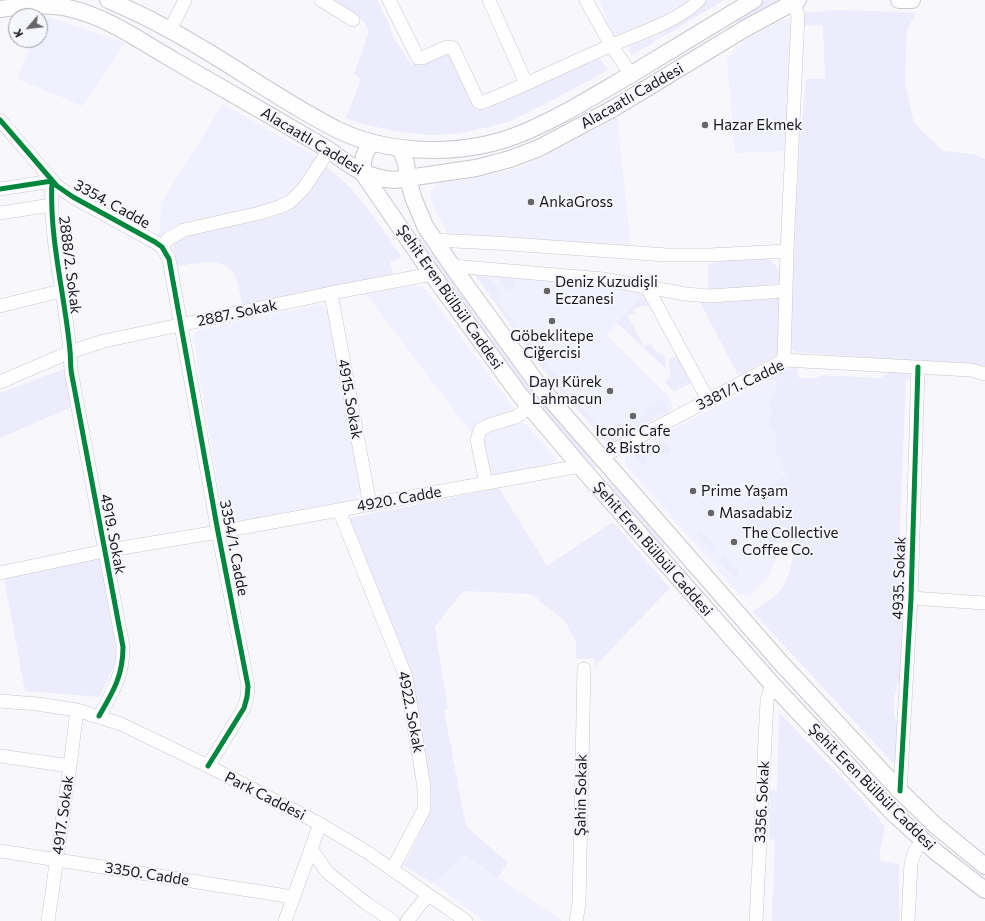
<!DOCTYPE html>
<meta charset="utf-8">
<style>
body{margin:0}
#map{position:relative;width:985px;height:921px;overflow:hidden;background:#f8f8fc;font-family:Commissioner,sans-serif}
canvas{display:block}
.north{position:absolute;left:8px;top:8px;width:40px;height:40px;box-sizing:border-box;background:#f6f6fe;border:1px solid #9d9da3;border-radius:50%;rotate:242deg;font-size:11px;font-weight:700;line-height:16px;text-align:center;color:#17171b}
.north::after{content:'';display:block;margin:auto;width:14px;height:18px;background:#66666a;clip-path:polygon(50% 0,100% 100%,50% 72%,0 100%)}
</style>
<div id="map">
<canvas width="985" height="921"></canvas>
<div class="north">K</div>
</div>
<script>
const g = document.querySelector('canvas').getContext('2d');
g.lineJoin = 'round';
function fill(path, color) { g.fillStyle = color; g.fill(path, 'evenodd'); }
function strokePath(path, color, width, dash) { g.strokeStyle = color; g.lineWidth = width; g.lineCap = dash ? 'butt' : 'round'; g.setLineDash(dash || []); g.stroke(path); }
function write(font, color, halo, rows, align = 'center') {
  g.font = font + ' Commissioner,sans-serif'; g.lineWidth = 4; g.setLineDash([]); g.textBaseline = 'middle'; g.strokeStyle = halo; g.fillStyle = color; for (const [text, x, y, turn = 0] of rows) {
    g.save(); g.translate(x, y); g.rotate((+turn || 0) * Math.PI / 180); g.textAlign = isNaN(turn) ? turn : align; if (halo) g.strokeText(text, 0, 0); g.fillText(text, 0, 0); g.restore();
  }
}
fill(new Path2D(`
 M599,0H724L632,55L620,34L612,35Z
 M44,15L125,43L83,106L17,79L33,40H40V24Z
 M793,16L788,151L735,153L727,59L752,34Z
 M223,104L317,157L296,190L280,202L244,211L185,223L162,236H156L160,232L161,203Z
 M617,117L631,246L474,236H449L431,201L430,194L432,190L436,185L435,181L450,178L451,182L518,168L548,154Z
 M473,272L581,281L645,295L640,299L606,335L668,396L673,409L631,431L632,433L610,446L545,372Z
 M414,285L420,286L426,290L515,410L472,434L366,294Z
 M319,304L328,309L361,490L356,500L234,522L223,515L193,336L197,330Z
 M765,381L779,382L769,402L772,413L768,425L775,431L776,452L786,475L738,508L775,552V562L769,576L750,596L740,595L625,464L626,455L629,452Z
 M520,423L526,424L557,459L554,464L488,476L481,439L486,431Z
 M465,855L562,921H484L433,883Z`), '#f0f0fe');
fill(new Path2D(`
 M332,0H377L389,24L393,37L411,64L417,65L452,50L478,111L593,59H600L608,70L547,103L511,121L489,127L456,134L427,135L394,131L363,124L346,118L361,79L354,74L369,32L365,23Z
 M707,0H724L666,35L663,30L698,9Z
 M766,0H783L736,23L734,19Z
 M835,10L877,11L916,13L907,30L905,83L914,123L943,151L974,154L985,159V366L920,362L796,352L792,349L790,345L799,149L806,79H825L823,26L804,25V13Z
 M651,37L654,42L632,55L629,49Z
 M326,166L351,188L371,213L402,257L390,262L394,275L242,305C240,296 239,284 235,275C224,255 196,264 178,266L173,247L176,241L193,232L267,219L279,215L291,207Z
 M420,235L490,332L486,335L416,238Z
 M765,257C778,265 779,268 781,283L708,292V264L737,259Z
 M473,272L485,273L502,295L501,297L497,301L511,319L508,321Z
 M496,274L537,277V280L514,279L513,283L523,297L515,287L510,290H508Z
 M634,292L645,295L651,304L645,307L643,305L633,310L635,313L628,316L644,347L651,343L654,350L665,356L666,369L617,323L641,298V296L634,294Z
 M779,297L783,303L781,349L777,355L738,375L699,300Z
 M513,321L537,352L532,355L510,324Z
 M491,335L527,384L597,467L594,468L524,387L488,337Z
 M540,355L570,394L566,397L545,372L535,359Z
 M679,355L693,382L674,392L665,382L670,376L669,359Z
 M66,368L72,407L0,438V393Z
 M797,368L799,378H819V375L880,378L892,371L910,369V380L906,379L899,553L903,557V676L898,684L894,697V714L898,725V762L893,763L752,611L755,610C762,605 771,599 778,593C790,579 794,559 793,542L769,544L737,508L786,475L776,452L775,431H770L768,425L772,413L769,402L779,382L765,381L783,369Z
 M573,398L594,421L590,423L569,401Z
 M662,399L669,412L658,417L657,414L652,417L653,420L631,431L632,434L624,439L618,431L627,423L632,428L647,413L643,408Z
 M596,423L604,432L609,430L619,441L610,446L591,425Z
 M662,439L672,451L666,456L655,443Z
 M640,451L649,461L643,466L633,454Z
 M609,480L665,544L662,546L606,482Z
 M499,488L547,566L613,522L670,588L594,667V658L576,659V642L565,621L531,594L463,591L435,627L448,709L444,710L466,826L508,863L498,878L465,855L433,883L404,866L426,821L432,801L412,676L352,534L350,518Z
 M701,530L718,549L713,553L696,534Z
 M724,556L739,573L734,577L719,560Z
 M99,559L120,651L100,697L25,691L4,578Z
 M779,712L880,819L881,823L885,826L879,856L881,861L899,864V921H772L775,840L769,839L770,790H777Z`), '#ececfd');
const minor = new Path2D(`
 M321,0L353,20
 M389,0L418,58H422L447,47L453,48L478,101L481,103C525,86 567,64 610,46C636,34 680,21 699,0
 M489,0L526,83
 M586,0L611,45L631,74
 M170,30L185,0
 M0,120L57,186L73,197L155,242L162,247L169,259L218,532L248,686L247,697L244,708L208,766
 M0,189L52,181C49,239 65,295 70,351C71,360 70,368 72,376L123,647C123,676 113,692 99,716
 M0,213L51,205
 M433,240L496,243L667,255H709L787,251
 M162,247L168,239L184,230L260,213L279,207L290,202L304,188L329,150
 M452,266L603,279L686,294L709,296L786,291
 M647,287L708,400
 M331,293L370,505
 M0,306L61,291
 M784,360L787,251L798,16L794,2
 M0,382L70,352L104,341L331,293L432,274
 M601,457L784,360L971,370L985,374
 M486,483L477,440L480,430L489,425L516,417L529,407
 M339,510L406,677L424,787V809L392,870
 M0,573L104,551L218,532L580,466
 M911,598L985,603
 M0,701L37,704L77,710L121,724L208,766L320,824L367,852L466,921
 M0,756L70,766
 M900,791L911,598L918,367
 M311,849L327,872L367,904L393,921
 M0,851L293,897
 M48,921L70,766L77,710
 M285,921L320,824
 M407,921L428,895
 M576,921L579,904L584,669
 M756,921L767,700L772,684
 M908,921L911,863L916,849L923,841`);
const major = new Path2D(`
 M108,0C129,9 150,19 170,30C228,61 280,101 338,130C390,155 461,156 515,136C554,121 594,96 630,75C671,50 713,25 754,0
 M899,0H912
 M0,9C23,6 49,3 72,9C109,18 142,42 175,61C226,90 278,120 329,150C351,167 367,178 394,180L476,168L510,159L539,148L614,108L746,28L798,0
 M400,148L406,163L408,179L413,197L425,226L452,266L537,383L552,401L781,663L900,791L936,826L985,866
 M362,172L432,274L519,394L580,466L772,684L892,812L937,853L985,890
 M362,172L364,156L371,142`);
strokePath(minor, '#c9c9cd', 14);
strokePath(major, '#c9c9cd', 18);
strokePath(minor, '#fefeff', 13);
strokePath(major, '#fefeff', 16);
strokePath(new Path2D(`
 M0,120L57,186L73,197L155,242L162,247L169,259L218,532L248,686L247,697L244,708L208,766
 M0,189L52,181C49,239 65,295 70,351C71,360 70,368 72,376L123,647C123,676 113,692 99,716
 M900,791L911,598L918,367`), '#00873e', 5);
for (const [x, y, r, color] of [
 [705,125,4,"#66666a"],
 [531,202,4,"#66666a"],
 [547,291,4,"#66666a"],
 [552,321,4,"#66666a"],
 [610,391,4,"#66666a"],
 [633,416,4,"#66666a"],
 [693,491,4,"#66666a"],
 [711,513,4,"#66666a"],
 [734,542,4,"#66666a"]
]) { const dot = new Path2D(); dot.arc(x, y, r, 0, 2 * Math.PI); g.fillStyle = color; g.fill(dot); strokePath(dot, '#f6f6fe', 1.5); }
write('15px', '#17171b', '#f6f6fe', [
 ["Alacaatlı Caddesi",632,96,-30],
 ["Alacaatlı Caddesi",312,141,31],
 ["3354. Cadde",112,204,29],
 ["2888/2. Sokak",70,265,83],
 ["Şehit Eren Bülbül Caddesi",450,297,55],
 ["2887. Sokak",237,313,-12],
 ["3381/1. Cadde",740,385,-26],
 ["4915. Sokak",350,399,80],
 ["4920. Cadde",399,499,-10],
 ["4919. Sokak",113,534,79],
 ["3354/1. Cadde",234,548,79],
 ["Şehit Eren Bülbül Caddesi",653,549,49],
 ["4935. Sokak",899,578,-88],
 ["4922. Sokak",411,712,79],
 ["Şehit Eren Bülbül Caddesi",872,787,45],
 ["Şahin Sokak",581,795,-89],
 ["Park Caddesi",265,796,27],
 ["3356. Sokak",762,802,-87],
 ["4917. Sokak",63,815,-82],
 ["3350. Cadde",147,874,9]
]);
write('15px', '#17171b', '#f6f6fe', [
 ["Hazar Ekmek",713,125],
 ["AnkaGross",539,202],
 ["Deniz Kuzudişli",555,282],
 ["Eczanesi",555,299],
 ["Göbeklitepe",552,336,"center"],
 ["Ciğercisi",552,353,"center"],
 ["Dayı Kürek",602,382,"right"],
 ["Lahmacun",602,399,"right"],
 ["Iconic Cafe",633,431,"center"],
 ["& Bistro",633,448,"center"],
 ["Prime Yaşam",701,491],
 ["Masadabiz",719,513],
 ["The Collective",742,533],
 ["Coffee Co.",742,550]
], 'left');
</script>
